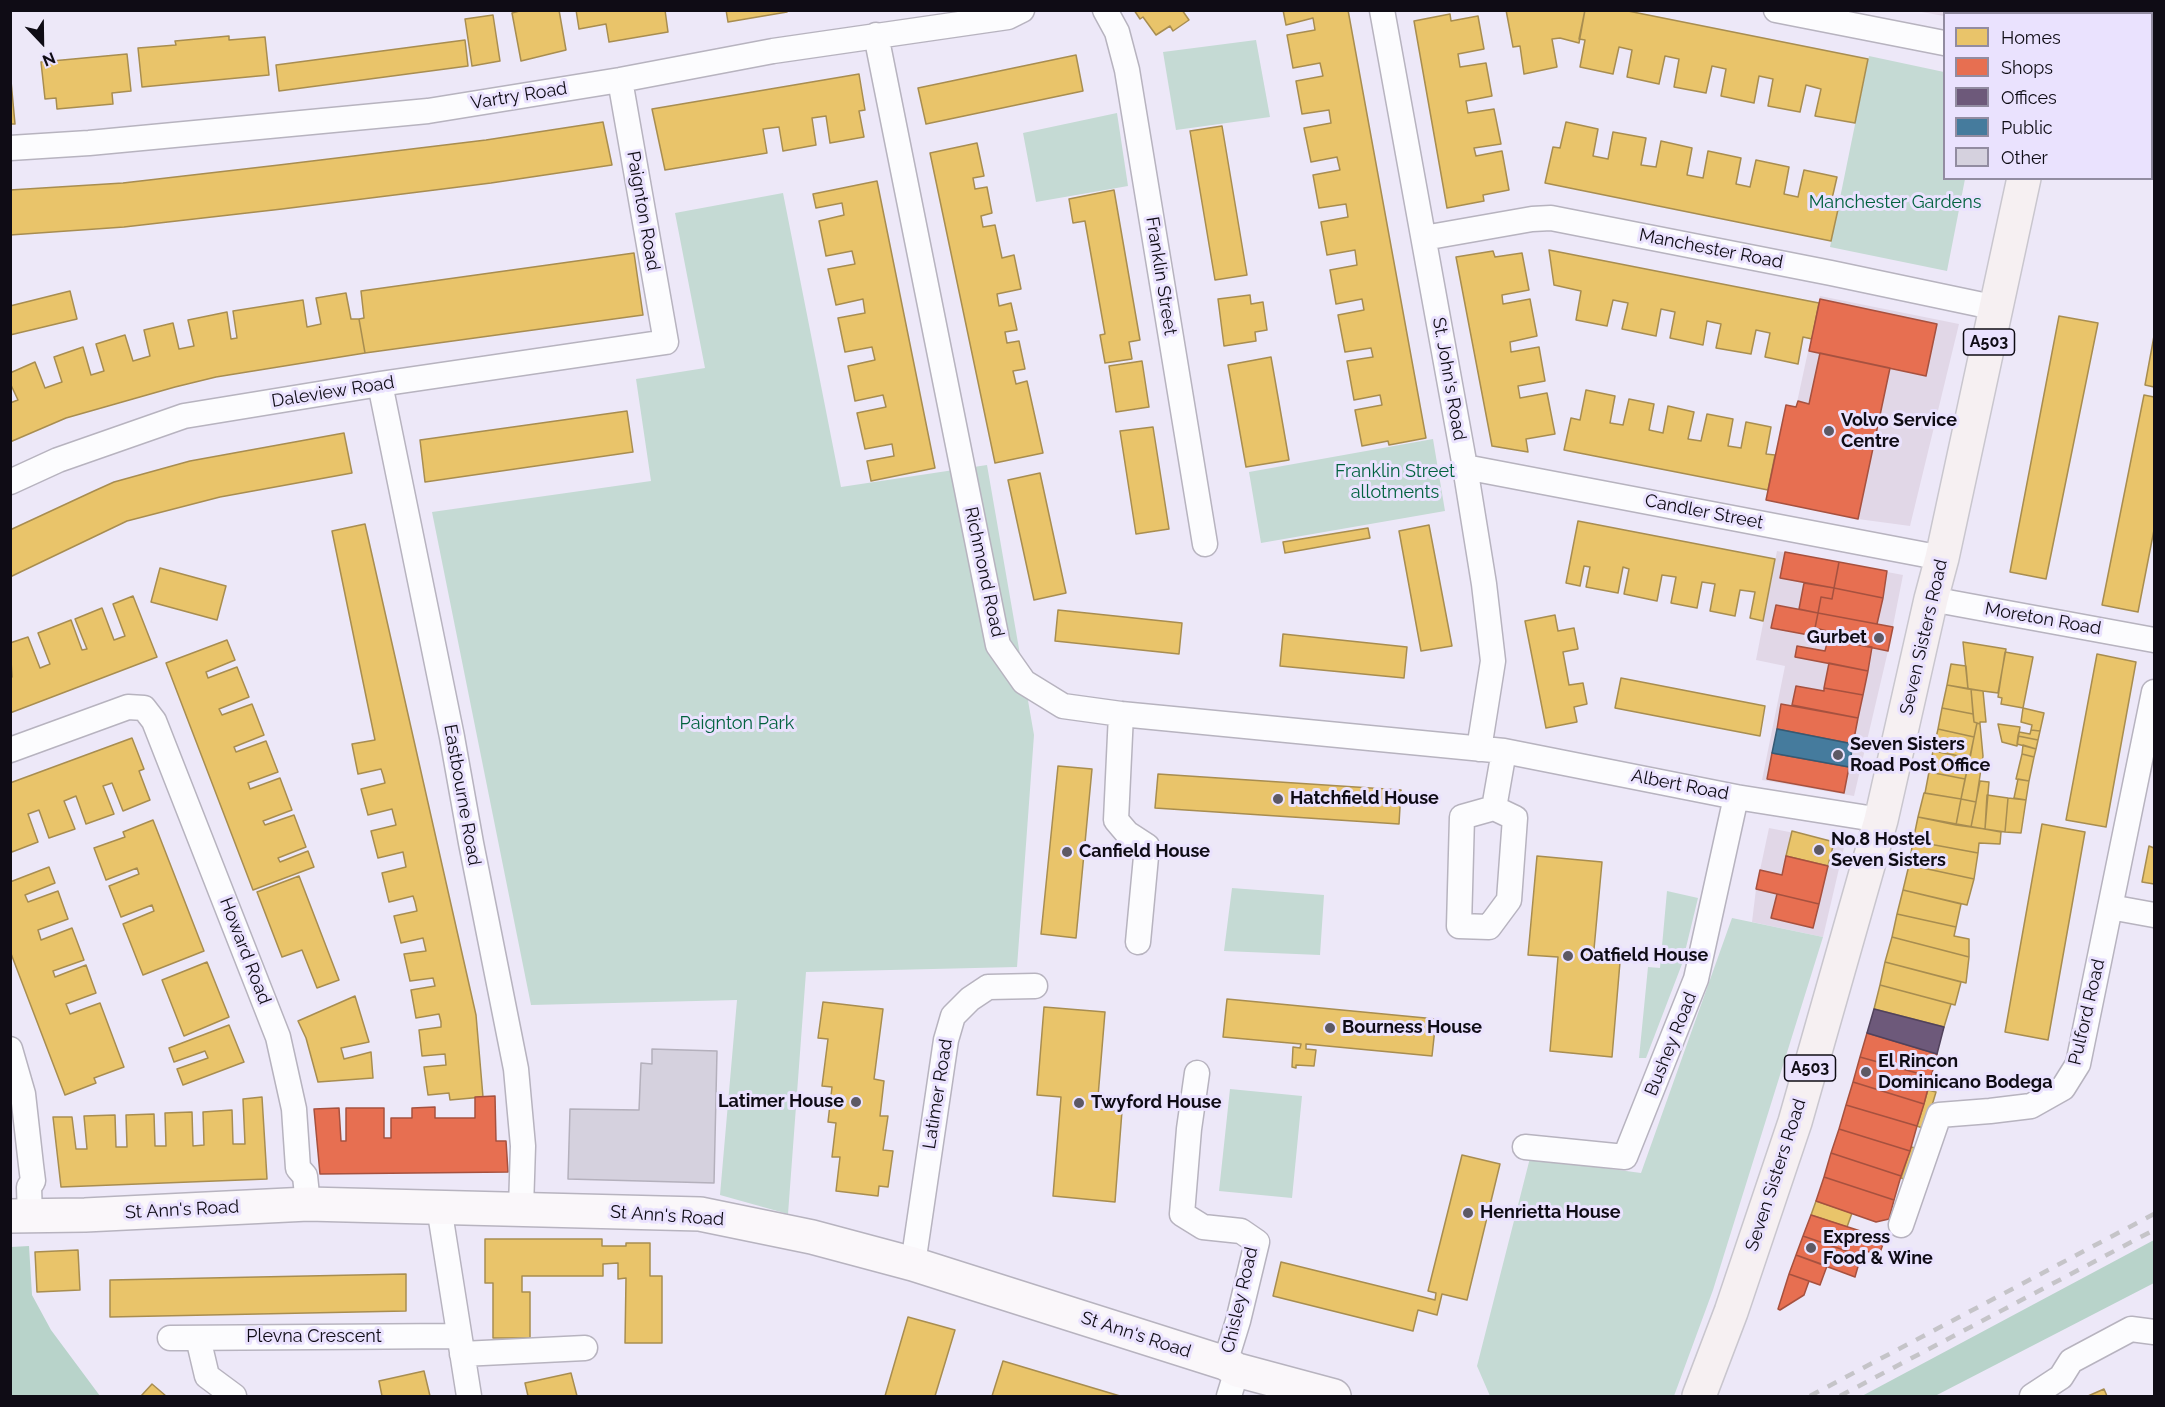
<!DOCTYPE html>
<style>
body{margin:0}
#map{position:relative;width:2165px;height:1407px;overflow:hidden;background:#ede8f8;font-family:Raleway,sans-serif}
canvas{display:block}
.frame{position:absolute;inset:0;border:12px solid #0f0c15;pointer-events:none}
.legend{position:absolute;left:1943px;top:12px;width:210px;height:168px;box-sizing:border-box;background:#eae2fe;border:2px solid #928ca1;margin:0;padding:8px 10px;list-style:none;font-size:18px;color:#0f0c15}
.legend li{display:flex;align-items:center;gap:12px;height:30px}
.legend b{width:30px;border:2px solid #928ca1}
.north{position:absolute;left:12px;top:12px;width:60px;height:60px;-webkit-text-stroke:4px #eae2fe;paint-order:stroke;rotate:158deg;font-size:16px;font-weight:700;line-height:24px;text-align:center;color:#0f0c15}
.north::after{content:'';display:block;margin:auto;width:21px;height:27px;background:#0f0c15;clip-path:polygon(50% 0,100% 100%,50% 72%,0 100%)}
</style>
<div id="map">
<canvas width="2165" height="1407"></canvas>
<div class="frame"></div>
<ul class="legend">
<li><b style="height:16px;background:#e9c46a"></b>Homes</li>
<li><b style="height:16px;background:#e76f51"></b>Shops</li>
<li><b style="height:16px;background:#6d597a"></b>Offices</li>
<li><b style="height:16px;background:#457b9d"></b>Public</li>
<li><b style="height:16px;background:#d5d1de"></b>Other</li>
</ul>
<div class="north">N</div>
</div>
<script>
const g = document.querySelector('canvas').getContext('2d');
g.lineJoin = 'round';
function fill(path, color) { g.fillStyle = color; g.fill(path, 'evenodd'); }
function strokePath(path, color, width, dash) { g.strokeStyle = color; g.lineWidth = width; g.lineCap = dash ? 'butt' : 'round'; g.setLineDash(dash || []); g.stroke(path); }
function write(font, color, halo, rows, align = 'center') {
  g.font = font + ' Raleway,sans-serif'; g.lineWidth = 6; g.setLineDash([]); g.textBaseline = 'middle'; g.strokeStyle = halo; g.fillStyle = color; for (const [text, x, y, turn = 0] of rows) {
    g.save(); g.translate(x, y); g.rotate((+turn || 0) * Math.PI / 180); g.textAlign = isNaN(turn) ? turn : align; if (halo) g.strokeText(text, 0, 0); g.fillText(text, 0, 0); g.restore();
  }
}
fill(new Path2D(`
 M1916,11H2016L2015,13L1944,14V16Z
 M1820,296L1959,324L1910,526L1858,519L1766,500L1786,405L1796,407Z
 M1777,551L1903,575L1888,651L1854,796L1762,780L1785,666L1756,660Z
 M1769,828L1845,843L1823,937L1752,922L1756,889Z`), '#e1d7e7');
fill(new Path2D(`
 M1256,40L1270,117L1176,130L1163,52Z
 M1869,56L1944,72V178L1965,179L1947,271L1830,247Z
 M1117,113L1128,186L1036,202L1023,133Z
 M783,193L841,487L987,465L1034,735L1017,967L806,972L788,1214L720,1195L737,1000L531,1005L432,512L651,481L636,379L705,368L675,213Z
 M1433,439L1445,511L1261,543L1249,472Z
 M1232,888L1324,895L1320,955L1224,951Z
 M1667,891L1698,898L1682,964L1646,1058H1639L1648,967L1660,968Z
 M1732,918L1823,937L1713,1290L1674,1396H1490L1477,1366L1530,1158L1641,1173Z
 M1230,1089L1302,1096L1292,1198L1219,1191Z`), '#c5dad4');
fill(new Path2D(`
 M2154,1240V1283L1935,1396H1862Z
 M29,1246L32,1295L51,1330L100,1396H11V1247Z`), '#b8d3ca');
const homes = new Path2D(`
 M523,10H559L566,50L521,61L512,13Z
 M576,10H665L668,32L609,42L606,24L579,29Z
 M726,10H786L787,12L728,22Z
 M1134,10H1182L1189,20L1173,31L1170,26L1156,35L1143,17L1140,19Z
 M1283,10H1348L1426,438L1389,445L1388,441L1362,446L1355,410L1382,405L1380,395L1354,400L1347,361L1373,357L1371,348L1345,352L1338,315L1364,310L1362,299L1336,304L1330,270L1357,265L1355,250L1327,255L1321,222L1348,217L1346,204L1319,208L1313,175L1340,170L1337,157L1311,162L1304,128L1331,123L1329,110L1302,114L1296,81L1323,76L1320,63L1293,68L1287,35L1315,30L1313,18L1286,25Z
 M1506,10H1585L1579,43L1560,38L1552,39L1557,67L1524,74L1520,46L1513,47Z
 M1585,10H1623L1868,59L1855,123L1815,116L1821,89L1806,85L1800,112L1768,106L1773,79L1759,76L1754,103L1721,96L1726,69L1712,66L1706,93L1674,87L1679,59L1665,56L1659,84L1627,77L1632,50L1619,47L1613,74L1580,67L1585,40L1579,39Z
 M2104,10H2136L2135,14H2104Z
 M1450,14L1451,21L1478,16L1484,49L1458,54L1460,67L1486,63L1492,96L1466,101L1468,113L1494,109L1501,144L1474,148L1476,156L1502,151L1509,190L1483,195L1484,201L1447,208L1414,21Z
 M493,15L500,61L472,66L465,19Z
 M229,36V40L265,37L269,75L142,87L138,48L176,45L175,41Z
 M465,40L468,66L279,91L276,65Z
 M127,54L131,91L112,93L113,104L57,109L56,98L45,99L41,62Z
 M1076,55L1083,91L926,124L918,88Z
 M10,70L15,124H10Z
 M859,74L865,110L859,111L864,137L830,143L826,116L812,118L816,145L783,151L779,127L763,129L767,153L665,170L652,109Z
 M603,122L612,165L491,183L282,209L124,227L10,235V190L123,183L279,165L486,140Z
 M1566,122L1598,129L1593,156L1608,159L1613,132L1646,138L1641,165L1656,167L1661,141L1692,148L1687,175L1703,178L1708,151L1741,158L1736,184L1750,187L1756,160L1789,167L1784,194L1798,197L1804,170L1837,177L1831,203L1839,205L1831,241L1545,183L1553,147L1560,148Z
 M1222,126L1247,275L1215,280L1190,131Z
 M977,143L984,176L973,178L975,189L987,187L992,213L981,216L983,227L995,225L1002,258L1014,255L1021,289L997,294L999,306L1011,303L1017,330L1005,332L1007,343L1019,341L1025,369L1013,371L1016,384L1027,381L1043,453L995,463L930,153Z
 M877,181L935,468L871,481L867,461L894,456L892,444L865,449L857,413L886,407L883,395L855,401L848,366L875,360L872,347L845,352L838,318L865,313L863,299L836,305L828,269L855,264L852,251L826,256L819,221L844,215L842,203L816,208L813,194Z
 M1114,190L1140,340L1129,342L1132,359L1105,363L1100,335L1105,334L1085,221L1073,223L1069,199Z
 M1549,250L1819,303L1812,339L1803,337L1798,364L1765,357L1770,333L1756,330L1751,354L1716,348L1721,324L1707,321L1703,345L1670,338L1675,312L1661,309L1656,336L1622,329L1628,303L1613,300L1607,326L1576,320L1581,291L1554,285Z
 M1493,251L1495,257L1522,253L1529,290L1502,295L1503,304L1530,299L1537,336L1510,342L1511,352L1539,347L1545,381L1518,386L1520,398L1547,393L1555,434L1526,439L1528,452L1492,446L1456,257Z
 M634,253L643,315L365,353L359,319L364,318L361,291Z
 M70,291L77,319L10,335V306Z
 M346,293L351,319H359L365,353L216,377L175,387L66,418L10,442V403L18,400L10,383V373L35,362L45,388L62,382L54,357L83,347L91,375L104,371L96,344L125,335L133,361L150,356L144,330L173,323L179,349L194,346L188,320L227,312L231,339L237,338L233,311L303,300L307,327L321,324L316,298Z
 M1250,295L1251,304L1263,302L1267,330L1255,332L1256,341L1224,346L1218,299Z
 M2059,316L2098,323L2046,579L2010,572Z
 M2154,336V387L2145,385Z
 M1271,357L1289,460L1246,467L1228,365Z
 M1142,361L1149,407L1116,412L1109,366Z
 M1586,390L1615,396L1610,423L1623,425L1629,399L1654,404L1649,430L1663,433L1668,406L1694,412L1688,439L1701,441L1707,414L1733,419L1728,446L1741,448L1746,422L1771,427L1766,454L1775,455L1768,490L1564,450L1571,418L1580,420Z
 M2144,395L2154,397V530L2138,612L2102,605Z
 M627,411L633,452L425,482L420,440Z
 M1153,427L1169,529L1136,534L1120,431Z
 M344,433L352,473L220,497L127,521L10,577V530L94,491L114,482L190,461Z
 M1040,473L1066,593L1034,600L1008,480Z
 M1578,521L1775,559L1763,621L1750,618L1755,592L1740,590L1735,616L1710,611L1715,584L1702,582L1697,608L1671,603L1676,577L1662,575L1657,601L1624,594L1629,569L1623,567L1618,593L1586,587L1590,567L1584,566L1580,586L1566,583Z
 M365,524L476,1015L483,1097L450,1100L449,1093L428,1095L424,1067L446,1065L445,1054L422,1056L419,1030L441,1027V1022L439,1014L416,1018L411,990L435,986L433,978L410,981L404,954L426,951L423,938L401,943L394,916L417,911L415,902L413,896L389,902L382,873L406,867L403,852L378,858L371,831L396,825L392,809L368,815L361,789L385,783L383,775L381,769L358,774L352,744L375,740L332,531Z
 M1429,525L1452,646L1421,651L1399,531Z
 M1368,528L1370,538L1285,553L1283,542Z
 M160,568L226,586L217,620L151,602Z
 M133,596L157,657L10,713V677H12L10,643L28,637L40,668L50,664L38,633L71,620L82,650L87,649L75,619L102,608L114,640L125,636L113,604Z
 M1058,610L1182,623L1179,654L1055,641Z
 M1555,615L1558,631L1574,628L1578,649L1563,652L1569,685L1583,683L1587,704L1574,707L1577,722L1546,728L1525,621Z
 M1283,634L1407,647L1404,678L1280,666Z
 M227,640L235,660L206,672L208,678L237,667L249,697L219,709L222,715L252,704L264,735L234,747L236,752L266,741L278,772L248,783L250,789L280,778L292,810L263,821L265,825L294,815L306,847L278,858L280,862L308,851L314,867L253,890L166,663Z
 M1963,642L2006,649L1998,693L1968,689Z
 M2005,652L2033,657L2023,708L2001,704L2002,698L1998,697Z
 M2097,654L2136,662L2106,827L2066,820Z
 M1951,664L1966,666L1968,689L1947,685Z
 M1621,678L1765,706L1760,736L1615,708Z
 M1947,685L1971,689L1973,714L1942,708Z
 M1971,689L1983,691L1986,722H1980V724L1974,722Z
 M1942,708L1973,714L1974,722L1977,723L1974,737L1938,729Z
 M2023,708L2044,713L2040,731L2031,730L2032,725L2021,722Z
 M1977,723L1980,724L1983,756L1976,802L1961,799Z
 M1998,724L2020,727L2017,746L2002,742Z
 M1938,729L1974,737L1970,758L1933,751Z
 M2031,730L2040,731L2038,740L2018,736L2019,732L2030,734Z
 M2018,736L2038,740L2036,749L2017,744Z
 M132,738L144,769L139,771L150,800L123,811L112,783L103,786L114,814L86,824L76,796L64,801L75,829L49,838L39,810L28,814L38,842L12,852L10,847V783Z
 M2023,745L2036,749L2034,757L2022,754Z
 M1933,751L1970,758L1965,779L1929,772Z
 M2022,754L2034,757L2029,781L2016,779Z
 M1058,766L1092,769L1076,938L1041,934Z
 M1929,772L1965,779L1961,799L1925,793Z
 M1158,774L1401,790L1399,824L1155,808Z
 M2018,779L2029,781L2026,800L2014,798Z
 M1980,781L1989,782L1985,829L1971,827Z
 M1924,793L1961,799L1956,825L1918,817Z
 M1987,795L2008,798L2005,832L1985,829Z
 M2008,798L2026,800L2021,833L2005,832Z
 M1961,799L1976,802L1971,827L1956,825Z
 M1918,817L2001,832L2000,844L1979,843L1978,853L1913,841Z
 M153,820L204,951L143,975L123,924L154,911L152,905L121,917L109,886L139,874L137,868L106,880L94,848L125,837L123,832Z
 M2042,824L2085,832L2048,1040L2005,1032Z
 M1792,831L1834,842L1828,866L1786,856Z
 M1913,841L1978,853L1974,879L1909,865Z
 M2149,846L2154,848V884L2142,882Z
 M1537,856L1602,862L1593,960L1620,962L1612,1057L1550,1051L1558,957L1528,955Z
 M1909,865L1974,879L1967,905L1903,890Z
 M49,867L55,883L25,895L28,902L58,891L68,919L38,930L41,940L72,928L84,960L53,971L55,977L86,965L96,993L66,1004L70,1014L100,1003L124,1067L94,1078L96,1083L65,1095L10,951V882Z
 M299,876L339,980L317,988L302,950L282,957L257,892Z
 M1903,890L1961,904L1956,927L1897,914Z
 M1897,914L1956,927L1954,936L1969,939V957L1892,937Z
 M1892,937L1969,957L1966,983L1885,962Z
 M207,962L229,1017L184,1036L162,980Z
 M1885,962L1961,982L1955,1005L1880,985Z
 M1880,985L1951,1004L1944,1027L1874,1009Z
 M355,996L369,1042L341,1048L344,1059L371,1052L373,1078L318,1082L306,1038L298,1021Z
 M1227,999L1436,1019L1432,1056L1306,1044V1049L1316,1050L1314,1066L1296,1065V1068L1292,1067L1293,1047L1300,1048L1301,1044L1223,1037Z
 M823,1002L883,1009L874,1079L884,1081L880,1116H888L883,1150L893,1151L888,1187L879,1186L878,1196L836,1191L840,1157H832L836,1123L828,1122L832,1087L822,1086L828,1039L818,1038Z
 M1044,1007L1105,1012L1097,1109L1122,1111L1115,1202L1053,1196L1061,1097L1037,1095Z
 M229,1025L244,1062L183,1085L177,1069L208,1058L205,1051L174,1062L169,1048Z
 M1928,1090L1936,1092L1925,1129L1917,1126Z
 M262,1097L267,1179L61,1187L53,1117H72L76,1149H87L84,1116L115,1115L116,1147H127L126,1115L154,1114L155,1146H166L165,1113L192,1112L193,1146L204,1145L203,1112L232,1110L233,1144H245L243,1099Z
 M1911,1147L1916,1148L1907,1180L1901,1178Z
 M1462,1155L1500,1164L1467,1300L1442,1294L1437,1315L1418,1310L1413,1331L1273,1296L1281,1262L1435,1300L1436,1293L1428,1291Z
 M1816,1201L1852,1213L1847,1227L1811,1215Z
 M485,1239H602V1246H626V1243H650V1276H662V1343H625L626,1278L618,1279V1263L603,1264V1276H522V1292H530V1338H493V1283H485Z
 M78,1250L80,1290L37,1292L35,1252Z
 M406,1274V1311L110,1317V1280Z
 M908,1317L955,1330L935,1396H885Z
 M1003,1361L1120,1396H992Z
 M424,1371L430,1396H382L379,1381Z
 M571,1373L577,1396H528L525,1383Z
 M152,1384L166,1396H141Z
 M2104,1389L2107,1396H2088Z`);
fill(homes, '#e9c46a');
strokePath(homes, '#a88d50', 1.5);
const shops = new Path2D(`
 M1963,10H2001L2000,14H1979Z
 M1820,299L1937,324L1926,376L1809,351Z
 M1820,353L1890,368L1858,519L1766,500L1786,405L1796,407L1798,401L1809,404Z
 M1785,552L1839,562L1834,588L1780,578Z
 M1839,562L1887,571L1883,598L1834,588Z
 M1804,583L1834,588L1832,599L1821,597L1818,613L1799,609Z
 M1834,588L1883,598L1877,624L1818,613L1821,597L1832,599Z
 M1776,605L1818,613L1815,628L1827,631L1825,638L1771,628Z
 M1818,613L1893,627L1888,651L1825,638L1827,631L1815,628Z
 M1828,639L1872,647L1868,671L1795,657L1797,646L1825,651Z
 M1829,663L1868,671L1863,695L1824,688Z
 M1796,686L1824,691V688L1863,695L1858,718L1792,705Z
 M1781,704L1858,718L1853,744L1777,729Z
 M1772,753L1849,767L1844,793L1767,779Z
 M1786,856L1828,866L1819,904L1756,889L1760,870L1782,875Z
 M1777,894L1819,904L1813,928L1771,918Z
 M1867,1033L1937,1054L1931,1077L1860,1057Z
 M1860,1057L1931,1077L1924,1104L1853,1082Z
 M1853,1082L1924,1104L1917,1126L1846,1105Z
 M495,1096L496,1141H506L508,1172L320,1174L314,1109L339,1108L341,1141H346V1108H384V1138H391V1118H412V1108L435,1107V1118H475V1097Z
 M1846,1105L1917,1126L1910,1151L1839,1129Z
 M1839,1129L1910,1151L1901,1176L1831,1153Z
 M1831,1153L1901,1176L1894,1200L1824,1177Z
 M1824,1177L1894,1200L1889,1219L1876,1222L1816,1201Z
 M1811,1215L1885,1239L1879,1255L1863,1250L1861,1256L1803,1236Z
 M1803,1236L1861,1256L1855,1277L1796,1255Z
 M1796,1255L1827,1266L1820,1285L1789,1274Z
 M1789,1274L1809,1281L1804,1295L1780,1310L1778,1309Z`);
fill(shops, '#e76f51');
strokePath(shops, '#a6513f', 1.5);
const offices = new Path2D(`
 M1874,1009L1944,1027L1937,1054L1867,1033Z`);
fill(offices, '#6d597a');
strokePath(offices, '#51425c', 1.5);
const public = new Path2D(`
 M1777,729L1853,744L1849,767L1772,753Z`);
fill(public, '#457b9d');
strokePath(public, '#355a74', 1.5);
const building = new Path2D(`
 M652,1049L717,1051L714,1183L568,1179L570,1109L639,1110L641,1063L652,1064Z`);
fill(building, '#d5d1de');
strokePath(building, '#b4b0bc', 1.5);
const minor = new Path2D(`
 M1105,10L1117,32L1127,70L1205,544
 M1382,10L1465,467L1484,584L1493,661L1479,749
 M1776,10L1944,43
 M876,35L998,645L1024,682L1063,706L1121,714L1504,751L1736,797L1881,820
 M10,148L89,143L428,111L620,80L773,51L1008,17L1022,10
 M1424,238L1532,219L1551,218L1831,273L1997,308
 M380,384L452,737L471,843L516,1069L523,1146L521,1208
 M1465,467L1942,558
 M10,482L58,460L184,416L380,384L666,342L620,80
 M1931,599L2154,640
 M1121,714L1116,820L1127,833L1147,846L1138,942
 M10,750L128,707L144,708L154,721L278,1037L294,1109L298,1168L305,1176L308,1204
 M1494,808L1462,817L1459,926L1489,927L1509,900L1515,818L1494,808L1504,751
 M2110,907L2154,915
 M10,1049L23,1094L31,1165L33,1181L29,1187L30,1216
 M1197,1073L1189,1129L1182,1214L1203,1227L1241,1231L1257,1242L1238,1321L1225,1363
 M1525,1147L1625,1157L1696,979L1736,797
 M439,1207L469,1396
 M1901,1225L1939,1115L1990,1111L2031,1106L2063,1088L2078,1064L2154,692
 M913,1264L946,1040L953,1016L970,999L988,987L1035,986
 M170,1338L458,1336
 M198,1338L207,1376L234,1396
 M462,1354L585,1348
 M1229,1396L1237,1370
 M2032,1396L2061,1377L2071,1361L2131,1329L2154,1332`);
const secondary = new Path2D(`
 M10,1216L85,1215L308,1204L700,1214L812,1237L913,1264L1225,1363L1237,1370L1334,1396`);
const trunk = new Path2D(`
 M2054,14L2055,10
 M1699,1396L1731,1312L1795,1122L1881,820L1931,599L1942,558L2024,178`);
strokePath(minor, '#b7b3bf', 27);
strokePath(secondary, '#b7b3bf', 36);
strokePath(trunk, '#c9c6ce', 36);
strokePath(minor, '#fcfcfe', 24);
strokePath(secondary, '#faf7fa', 33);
strokePath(trunk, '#f6f0f2', 33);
strokePath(new Path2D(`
 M1810,1396L2154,1214
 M1840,1396L2154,1230`), '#c5c4c8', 4.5, [10, 10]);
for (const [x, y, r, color] of [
 [1829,431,6,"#5d5964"],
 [1879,638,6,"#5d5964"],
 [1838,755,6,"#5d5964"],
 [1278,799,6,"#5d5964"],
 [1819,850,6,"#5d5964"],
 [1067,852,6,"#5d5964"],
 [1568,956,6,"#5d5964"],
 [1330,1028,6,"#5d5964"],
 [1866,1072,6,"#5d5964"],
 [856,1102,6,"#5d5964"],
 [1079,1103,6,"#5d5964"],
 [1468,1213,6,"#5d5964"],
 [1811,1248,6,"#5d5964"]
]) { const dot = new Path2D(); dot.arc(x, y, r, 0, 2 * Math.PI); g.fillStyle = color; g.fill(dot); strokePath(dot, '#eae2fe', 2); }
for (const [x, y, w] of [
 [1989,342,51],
 [1810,1068,51]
]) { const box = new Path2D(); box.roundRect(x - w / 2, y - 13, w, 26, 4.5); g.fillStyle = '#eae2fe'; g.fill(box); strokePath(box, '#0f0c15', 1.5); }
write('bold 16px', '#0f0c15', null, [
 ["A503",1989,342],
 ["A503",1810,1068]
]);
write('18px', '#0f0c15', '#eae2fe', [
 ["Vartry Road",519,96,-9],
 ["Paignton Road",643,211,80],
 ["Manchester Road",1711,249,11],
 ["Franklin Street",1161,276,81],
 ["St. John's Road",1449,379,80],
 ["Daleview Road",333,392,-9],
 ["Candler Street",1704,512,11],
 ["Richmond Road",984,572,78],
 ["Moreton Road",2043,619,10],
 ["Seven Sisters Road",1924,637,-77],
 ["Albert Road",1680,785,11],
 ["Eastbourne Road",462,795,80],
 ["Howard Road",245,951,69],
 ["Pulford Road",2087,1012,-77],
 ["Bushey Road",1671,1044,-68],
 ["Latimer Road",938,1094,-81],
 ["Seven Sisters Road",1776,1175,-72],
 ["St Ann's Road",182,1210,-3],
 ["St Ann's Road",667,1216,4],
 ["Chisley Road",1240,1300,-77],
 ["St Ann's Road",1136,1335,18],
 ["Plevna Crescent",314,1337]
]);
write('18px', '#02623f', '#eae2fe', [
 ["Manchester Gardens",1895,203],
 ["Franklin Street",1395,472],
 ["allotments",1395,493],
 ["Paignton Park",737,724]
]);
write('bold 18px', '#0f0c15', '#eae2fe', [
 ["Volvo Service",1841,421],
 ["Centre",1841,442],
 ["Gurbet",1867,638,"right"],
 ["Seven Sisters",1850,745],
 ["Road Post Office",1850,766],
 ["Hatchfield House",1290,799],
 ["No.8 Hostel",1831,840],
 ["Seven Sisters",1831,861],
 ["Canfield House",1079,852],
 ["Oatfield House",1580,956],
 ["Bourness House",1342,1028],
 ["El Rincon",1878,1062],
 ["Dominicano Bodega",1878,1083],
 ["Latimer House",844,1102,"right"],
 ["Twyford House",1091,1103],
 ["Henrietta House",1480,1213],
 ["Express",1823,1238],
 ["Food & Wine",1823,1259]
], 'left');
</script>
